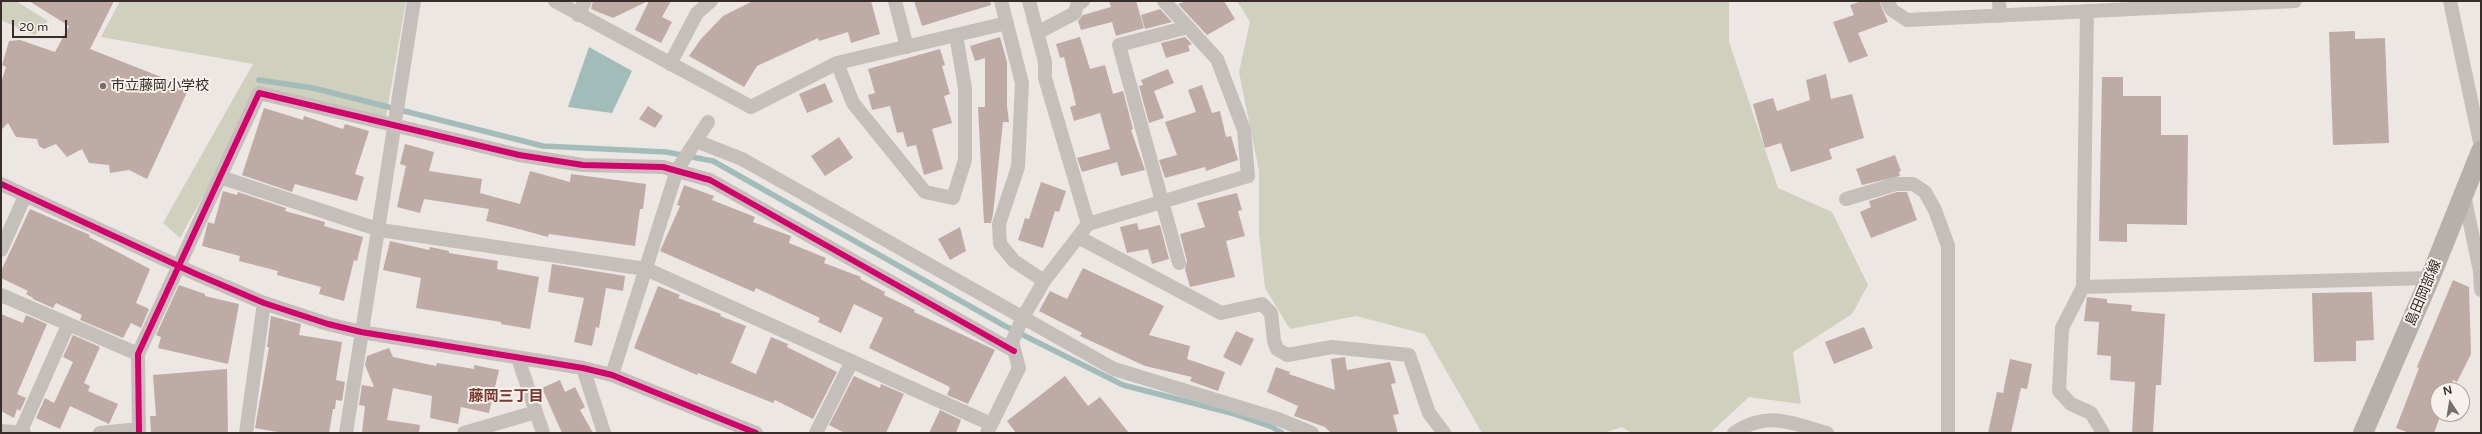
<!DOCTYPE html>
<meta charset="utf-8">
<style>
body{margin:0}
#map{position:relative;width:2482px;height:434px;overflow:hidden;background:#ece7e3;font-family:"Varela Round",sans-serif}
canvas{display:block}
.frame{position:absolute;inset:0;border:2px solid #362d2a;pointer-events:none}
.north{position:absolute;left:2430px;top:382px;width:40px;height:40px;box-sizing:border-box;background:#f8f1eb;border:1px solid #aaa39e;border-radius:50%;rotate:348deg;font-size:11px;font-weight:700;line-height:16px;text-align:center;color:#362d2a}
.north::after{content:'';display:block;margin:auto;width:14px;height:18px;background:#766e6b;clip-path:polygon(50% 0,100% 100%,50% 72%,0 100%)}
.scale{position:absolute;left:12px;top:20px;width:55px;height:18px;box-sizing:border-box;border:2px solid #362d2a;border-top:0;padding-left:5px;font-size:12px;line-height:14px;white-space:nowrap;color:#362d2a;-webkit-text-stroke:3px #f8f1eb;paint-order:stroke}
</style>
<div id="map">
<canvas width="2482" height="434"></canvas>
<div class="frame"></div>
<div class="north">N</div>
<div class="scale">20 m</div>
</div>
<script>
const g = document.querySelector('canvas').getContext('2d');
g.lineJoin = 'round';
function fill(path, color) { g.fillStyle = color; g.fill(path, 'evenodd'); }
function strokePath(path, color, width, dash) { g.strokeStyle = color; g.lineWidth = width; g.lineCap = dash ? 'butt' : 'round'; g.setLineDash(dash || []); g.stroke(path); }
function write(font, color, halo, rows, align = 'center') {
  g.font = font + ' "Varela Round","Noto Sans JP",sans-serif'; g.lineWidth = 4; g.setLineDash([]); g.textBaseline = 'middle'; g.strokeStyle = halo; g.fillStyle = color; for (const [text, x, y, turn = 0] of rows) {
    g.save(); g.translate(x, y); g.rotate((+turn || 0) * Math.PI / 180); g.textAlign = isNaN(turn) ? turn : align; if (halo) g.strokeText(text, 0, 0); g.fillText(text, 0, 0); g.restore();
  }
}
fill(new Path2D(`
 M1,1H16L48,21L35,35L1,20Z
 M120,1H406L386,117L260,93L180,238L163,223L253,64L101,37Z
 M1237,1H1729V42L1778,188L1832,212L1868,285L1852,314L1793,352L1801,404L1749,397L1710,433H1631L1622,427L1604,433H1482L1425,334L1356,316L1290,329L1265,288L1259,233V171L1239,72L1250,22Z`), '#cfd0be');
fill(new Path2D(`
 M589,47L632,71L612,113L568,107Z`), '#a1bcb9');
strokePath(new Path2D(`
 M259,80L313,88L543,146L666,152L713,161L1005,326L1123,385L1231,413L1272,427L1282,433`), '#a1bcb9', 5.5);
fill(new Path2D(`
 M29,1H114L90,49L189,88L147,179L129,170L110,173L109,165L89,163L82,149L67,157L56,144L44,149L39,146L37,139L16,137L8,123L1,130V83L6,67L2,65L9,41L20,40L55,52L69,26Z
 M593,1H648L613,18L591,9Z
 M649,1H671L662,17L672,22L661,43L635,30Z
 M753,1H871L880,34L851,43L848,32L819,41L818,38L757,66L744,87L689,56L701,39L723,16Z
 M914,1H990L991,5L922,26Z
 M1109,1H1136L1144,28L1116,36L1112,22L1081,30L1078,21L1083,15L1111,7Z
 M1187,1H1224L1235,19L1207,35L1178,4Z
 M1862,1H1879L1888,22L1858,33L1868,56L1849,63L1833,22L1854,15L1850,5Z
 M1160,9L1172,22L1145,29L1141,15Z
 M2355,31V39L2385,38L2389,143L2333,145L2329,32Z
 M1000,37L1007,62V106L1009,122H1003L993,214L991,223H984L978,107H985V58L975,61L970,46Z
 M1080,37L1090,69L1105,65L1113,94L1123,91L1133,129L1131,130L1145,170L1121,176L1117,162L1082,172L1077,158L1110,149L1100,113L1074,121L1070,107L1076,105L1064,57L1060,58L1056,44Z
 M1185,37L1192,44L1188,46L1190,51L1166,58L1161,43Z
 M940,49L945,65L942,66L950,94L944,96L952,123L932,129L943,169L924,175L916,145L907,147L903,132L897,133L890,106L872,110L868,95L875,93L868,69Z
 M1168,69L1174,83L1154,91L1164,118L1149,123L1139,86L1143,85L1141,80Z
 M1826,74L1831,99L1852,94L1864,138L1829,149L1832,159L1791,172L1781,143L1765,148L1753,104L1773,98L1777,111L1810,100L1806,80Z
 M2102,77H2123V96H2161V135H2188L2187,225L2127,224V242L2099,241Z
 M825,83L833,102L807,113L799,94Z
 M1202,85L1212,113L1220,111L1226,137L1231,136L1238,160L1206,171L1205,167L1165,178L1159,160L1177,155L1165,122L1196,112L1188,90Z
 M648,106L663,116L655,128L639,119Z
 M264,108L303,120L304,116L343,129L345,124L369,131L355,174L364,177L357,201L295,184L292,192L242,175Z
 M839,137L853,158L825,176L811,156Z
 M405,144L434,152L429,171L482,179L480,193L520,204L530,171L570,182L571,174L646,184L643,209H640L635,246L549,234L548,237L515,228L486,221L489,209L424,199L420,213L397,207L406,166L400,164Z
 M1895,155L1901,171L1899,172L1900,176L1862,185L1856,169Z
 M1041,182L1066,191L1059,212L1055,211L1043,248L1018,240L1025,218L1029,219Z
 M684,185L714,196L712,200L755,217L753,222L791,236L789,243L826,258L824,263L861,277L860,279L885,292L884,295L915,310L914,312L995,350L968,404L947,395L950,388L948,386L869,348L883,318L854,304L841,333L818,322L820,318L756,288L754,292L660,251L680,206L677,205Z
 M223,191L237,195L238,192L286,208L285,211L325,222L324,226L363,237L357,261L354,260L344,301L319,294L321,287L277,275L278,271L239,261L240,256L202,246L208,222L214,224Z
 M1897,192H1907L1917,220L1871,238L1860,212L1871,207L1869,201Z
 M1237,193L1242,210L1238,211L1245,236L1226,241L1235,277L1190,287L1185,269L1187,261L1180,234L1205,227L1197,203Z
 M30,209L90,235L89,237L150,269L136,303L149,309L141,328L131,323L123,338L80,320L82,315L56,303L53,308L33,299V298L26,294L28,291L1,278V271Z
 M1137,223L1139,230L1160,225L1169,259L1152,264L1148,249L1127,253L1120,227Z
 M960,227L966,251L950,260L938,239Z
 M390,241L429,250L430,247L449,251V253L498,261L497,269L539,277L530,329L501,324V322L416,308L421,278L383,270Z
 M552,264L625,276L623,291L606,288L599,328L596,327L592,346L574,342L584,298L548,292Z
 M1083,268L1164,306L1149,335L1190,346L1187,359L1225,372L1218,391L1190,381L1192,377L1145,366L1080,336L1082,333L1039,311L1050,291L1067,299Z
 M2453,280L2469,287L2471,354L2457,382L2453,380L2450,390H2438V414H2441L2434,433H2409L2396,428L2419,368L2417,367Z
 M179,285L205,294V296L239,304L228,364L158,348L161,337L156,335Z
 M658,286L680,295L678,298L721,314L720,316L746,326L731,363L756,374L771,337L788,344L787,347L837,372L813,419L775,400L773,403L698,373L697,375L634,348Z
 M2372,292L2374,340L2356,341V361L2314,362L2312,293Z
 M2087,297L2107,299V303L2132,305L2131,311L2165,314L2161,385H2156L2153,433H2132L2135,382L2110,380L2111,356L2097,355L2099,322L2084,321Z
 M1,314L23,323L26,315L47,324L17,394L26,398L20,411L17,409L14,418L1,411Z
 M271,316L301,324L299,335L342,342L336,380L345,382L342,401L336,400L335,409H333L329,433H283L255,428L269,347H267Z
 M1864,327L1873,348L1834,364L1825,342Z
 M1236,331L1254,339L1241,366L1223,357Z
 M73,335L100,347L84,383L90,386L88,391L118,404L109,424L70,406L60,429L36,418L45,398L54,403L73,362L63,357Z
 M389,348L393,357L436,366L437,363L474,369V365L499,370L489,413L461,407L458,424L430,418L432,396L393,388L387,420L420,425L419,433H362L365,406L359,405L362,385L374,387L365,365L367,356Z
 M1345,357L1347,370L1390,362L1396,383L1391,384L1399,414L1393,415L1398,433H1331L1325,427L1294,416L1298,406L1267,392L1276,367L1290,372L1289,374L1335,390L1331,359Z
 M2010,359L2032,364L2027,389L2021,388L2011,433H1988L1997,392L2003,393Z
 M227,369L228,433H151L150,416H156L153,375Z
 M854,376L880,388L881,384L904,394L886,433H845L829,425Z
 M1065,376L1088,406L1100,397L1129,433H1016L1007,421Z
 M560,380L565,392L575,387L585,407L580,410L593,433H562L542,388Z
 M940,410L961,420L956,433H929Z`), '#beaba6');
strokePath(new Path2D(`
 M555,1L751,107L837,63L1007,23
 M895,1L907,47
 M1001,1L1022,83L1018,167L999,224L1000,244L1014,261L1044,281
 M1029,1L1045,62V78L1088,224
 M1887,1L1892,10L1907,20L2295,1
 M1999,1L2000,16
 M2450,1L2481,147
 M2087,11L2083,287L2062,328L2059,391L2071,404L2091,413L2103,433
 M578,15L585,1
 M1037,33L1075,13L1077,5L1083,1
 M837,63L853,103L925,192L953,198L965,160V88L956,35
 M670,64L697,13L711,1
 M696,141L742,159L1114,369L1278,419L1312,433
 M220,177L380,230L646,269L991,424
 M1,184L196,274L264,303L328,324L361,332L583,368L612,375L756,433
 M2464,195L2480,271L2481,290
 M1846,199L1896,184H1913L1925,192L1935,210L1948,246V433
 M1078,237L1221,313L1262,304L1271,313L1274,341L1277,349L1287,355L1332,347L1409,355L1429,413L1444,433
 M1,250L25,196
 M1179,263L1119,45L1188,27
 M2083,287L2430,278
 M1,295L138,354
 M518,358L543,433
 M583,368L604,433
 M612,375L677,170L708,122
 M1,431L24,433
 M20,433L68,325
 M100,433L139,429
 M139,433L138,354L259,93L519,155L583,165L663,167L710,180L1014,351
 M246,433L264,303
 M346,433L414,1
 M464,433L536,412
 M816,433L852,361
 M987,433L1019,368L1012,342L1022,319L1044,281L1088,224L1248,176L1244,130L1217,59L1164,1
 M1734,433C1767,410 1792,423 1827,433`), '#c5bfbc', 14);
strokePath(new Path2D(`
 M2363,433L2430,278L2481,151`), '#b6b0ad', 20);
strokePath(new Path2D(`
 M1,184L196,274L264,303L328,324L361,332L583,368L612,375L756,433
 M139,433L138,354L259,93L519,155L583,165L663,167L710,180L1014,351`), '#d6006c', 6);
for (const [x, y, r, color] of [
 [103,86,4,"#766e6b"]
]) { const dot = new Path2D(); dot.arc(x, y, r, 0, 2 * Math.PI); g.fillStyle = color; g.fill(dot); strokePath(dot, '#f8f1eb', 1.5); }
write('14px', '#362d2a', '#f8f1eb', [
 ["市立藤岡小学校",111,86]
], 'left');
write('14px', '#362d2a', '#f8f1eb', [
 ["島田岡部線",2424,293,-67]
]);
write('bold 15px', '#7b372c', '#f8f1eb', [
 ["藤岡三丁目",506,397]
]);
</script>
